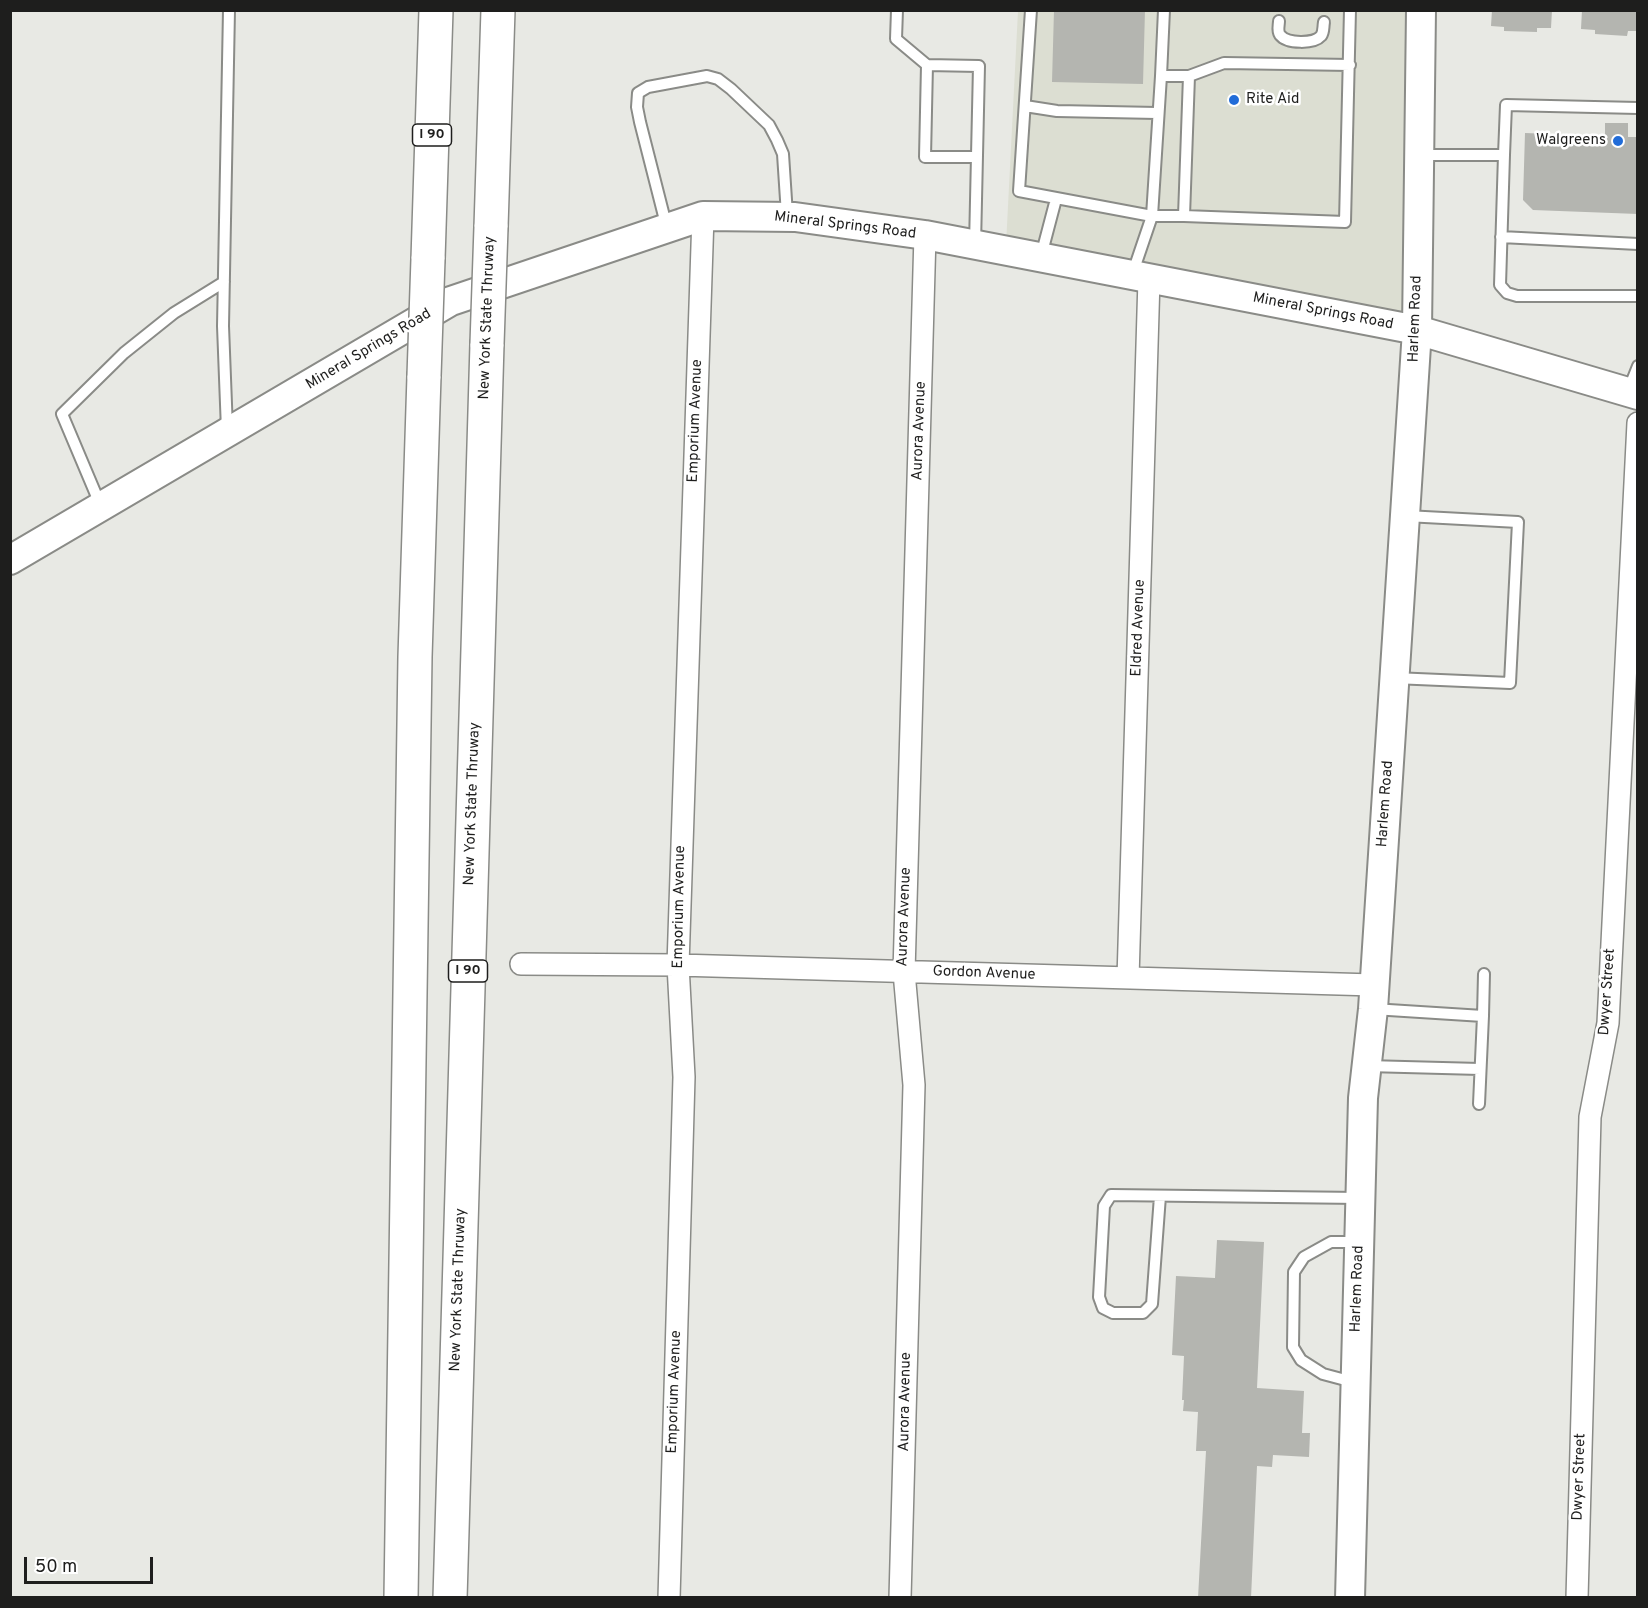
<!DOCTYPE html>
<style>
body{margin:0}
#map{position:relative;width:1648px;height:1608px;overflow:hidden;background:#e8e9e4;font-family:Overpass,sans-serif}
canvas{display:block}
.frame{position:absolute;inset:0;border:12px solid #1e1e1d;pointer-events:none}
.scale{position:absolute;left:24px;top:1557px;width:129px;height:27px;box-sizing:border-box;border:3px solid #1e1e1d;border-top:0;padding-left:8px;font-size:18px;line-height:21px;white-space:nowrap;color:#1e1e1d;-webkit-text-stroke:4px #fff;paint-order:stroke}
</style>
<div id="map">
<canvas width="1648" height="1608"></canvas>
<div class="frame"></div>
<div class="scale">50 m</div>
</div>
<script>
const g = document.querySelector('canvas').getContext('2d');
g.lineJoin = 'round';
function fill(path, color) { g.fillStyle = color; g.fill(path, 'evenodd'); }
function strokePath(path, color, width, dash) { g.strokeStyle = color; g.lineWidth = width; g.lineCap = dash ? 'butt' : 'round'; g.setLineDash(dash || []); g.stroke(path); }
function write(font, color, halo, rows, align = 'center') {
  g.font = font + ' Overpass,sans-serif'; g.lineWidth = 5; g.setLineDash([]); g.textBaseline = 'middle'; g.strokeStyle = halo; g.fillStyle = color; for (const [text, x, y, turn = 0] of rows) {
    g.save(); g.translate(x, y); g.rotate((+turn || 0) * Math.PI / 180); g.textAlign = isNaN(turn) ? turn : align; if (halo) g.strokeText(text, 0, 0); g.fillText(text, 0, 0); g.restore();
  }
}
fill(new Path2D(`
 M1018,11H1418L1410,323L1006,245Z`), '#dcded2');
fill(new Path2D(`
 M1054,10H1145L1143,84L1052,82Z
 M1492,10H1552L1551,28H1537V32L1504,31V27L1491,26Z
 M1582,10H1638V31H1628L1627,36L1595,34V30L1581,29Z
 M1605,123H1628V137H1638V214L1533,210L1523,200L1525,133L1605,136Z
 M1217,1240L1264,1242L1257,1388L1304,1391L1302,1433H1310L1309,1457L1273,1455L1272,1467L1257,1466L1251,1598H1198L1206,1451H1196L1198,1412L1183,1411L1184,1400H1182L1184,1356L1172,1355L1176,1276L1215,1278Z`), '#b4b5b0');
const lane = new Path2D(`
 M897,10L896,39L927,65
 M1031,10L1019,191L1152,216H1184L1345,222L1350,10
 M1279,21C1279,25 1277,31 1280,35C1287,44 1314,44 1321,36C1324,32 1323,28 1324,22
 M1161,76L1164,10
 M1025,106L1057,111L1157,113
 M1419,155H1504L1506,105L1638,108
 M1504,155L1500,285L1507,293L1517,296H1638
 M1184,216L1189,76
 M667,228L640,122L637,107L638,93L648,87L707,76L718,79L731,89L769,125L777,140L783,154L787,215
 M1501,237L1638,244
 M975,245L979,66L927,65L925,157H977
 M1041,256L1056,199
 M1132,275L1152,216L1161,76H1189L1224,63L1350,65
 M1628,391L1638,366
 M227,430L223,326L229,10
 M100,504L62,414L124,353L174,313L224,282
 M1394,678L1510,683L1518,522L1406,516
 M1373,1009L1483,1016L1479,1104
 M1483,1016L1484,974
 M1367,1066L1480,1069
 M1160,1196L1152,1304L1143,1313H1113L1103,1308L1099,1297L1104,1206L1111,1195L1360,1198
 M1353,1382L1323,1374L1301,1360L1293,1347L1294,1272L1304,1257L1331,1242H1359`);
const street = new Path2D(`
 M521,964L678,965L1374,985
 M1128,978L1149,279
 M669,1598L684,1077L678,965L703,216
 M900,1598L914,1085L904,972L925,235
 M1577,1598L1590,1117L1608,1023L1638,423`);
const secondary = new Path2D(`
 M10,560L451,301L703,216L795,217L925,235L1417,330L1638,395
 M1350,1598L1363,1098L1373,1009L1417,330L1421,10`);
const highway = new Path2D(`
 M491,227L498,10
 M428,259L436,10
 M401,1598L415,657L424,376
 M450,1598L487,344`);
strokePath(lane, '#8a8b87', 14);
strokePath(street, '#8a8b87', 24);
strokePath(secondary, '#8a8b87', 32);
strokePath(highway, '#8a8b87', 36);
strokePath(lane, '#fff', 10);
strokePath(street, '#fff', 21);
strokePath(secondary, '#fff', 28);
strokePath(highway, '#fff', 33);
const highwayBridge = new Path2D(`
 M487,344L491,227
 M424,376L428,259`);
strokePath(highwayBridge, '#8a8b87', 36, []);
strokePath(highwayBridge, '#fff', 33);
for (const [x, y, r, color] of [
 [1234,100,6,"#216cd8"],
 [1618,141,6,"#216cd8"]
]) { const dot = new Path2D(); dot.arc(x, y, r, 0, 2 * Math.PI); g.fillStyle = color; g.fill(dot); strokePath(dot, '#fff', 2); }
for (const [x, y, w] of [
 [432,135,39],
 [468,971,39]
]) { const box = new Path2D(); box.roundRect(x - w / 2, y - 11, w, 22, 4.5); g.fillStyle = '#fff'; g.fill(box); strokePath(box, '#1e1e1d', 1.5); }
write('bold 14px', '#1e1e1d', null, [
 ["I 90",432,135],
 ["I 90",468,971]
]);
write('15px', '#1e1e1d', '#fff', [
 ["Rite Aid",1246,100],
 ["Walgreens",1606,141,"right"]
], 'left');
write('15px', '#1e1e1d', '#fff', [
 ["Mineral Springs Road",845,226,7],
 ["Mineral Springs Road",1323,312,11],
 ["New York State Thruway",488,318,-88],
 ["Harlem Road",1416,319,-88],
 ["Mineral Springs Road",369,350,-31],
 ["Emporium Avenue",696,421,-88],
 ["Aurora Avenue",920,431,-88],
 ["Eldred Avenue",1139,628,-88],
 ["New York State Thruway",473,804,-88],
 ["Harlem Road",1386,804,-86],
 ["Emporium Avenue",680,907,-89],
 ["Aurora Avenue",905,917,-88],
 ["Gordon Avenue",984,974,2],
 ["Dwyer Street",1608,992,-86],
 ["Harlem Road",1358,1289,-88],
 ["New York State Thruway",459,1290,-88],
 ["Emporium Avenue",675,1392,-88],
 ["Aurora Avenue",906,1402,-89],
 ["Dwyer Street",1580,1477,-88]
]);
</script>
